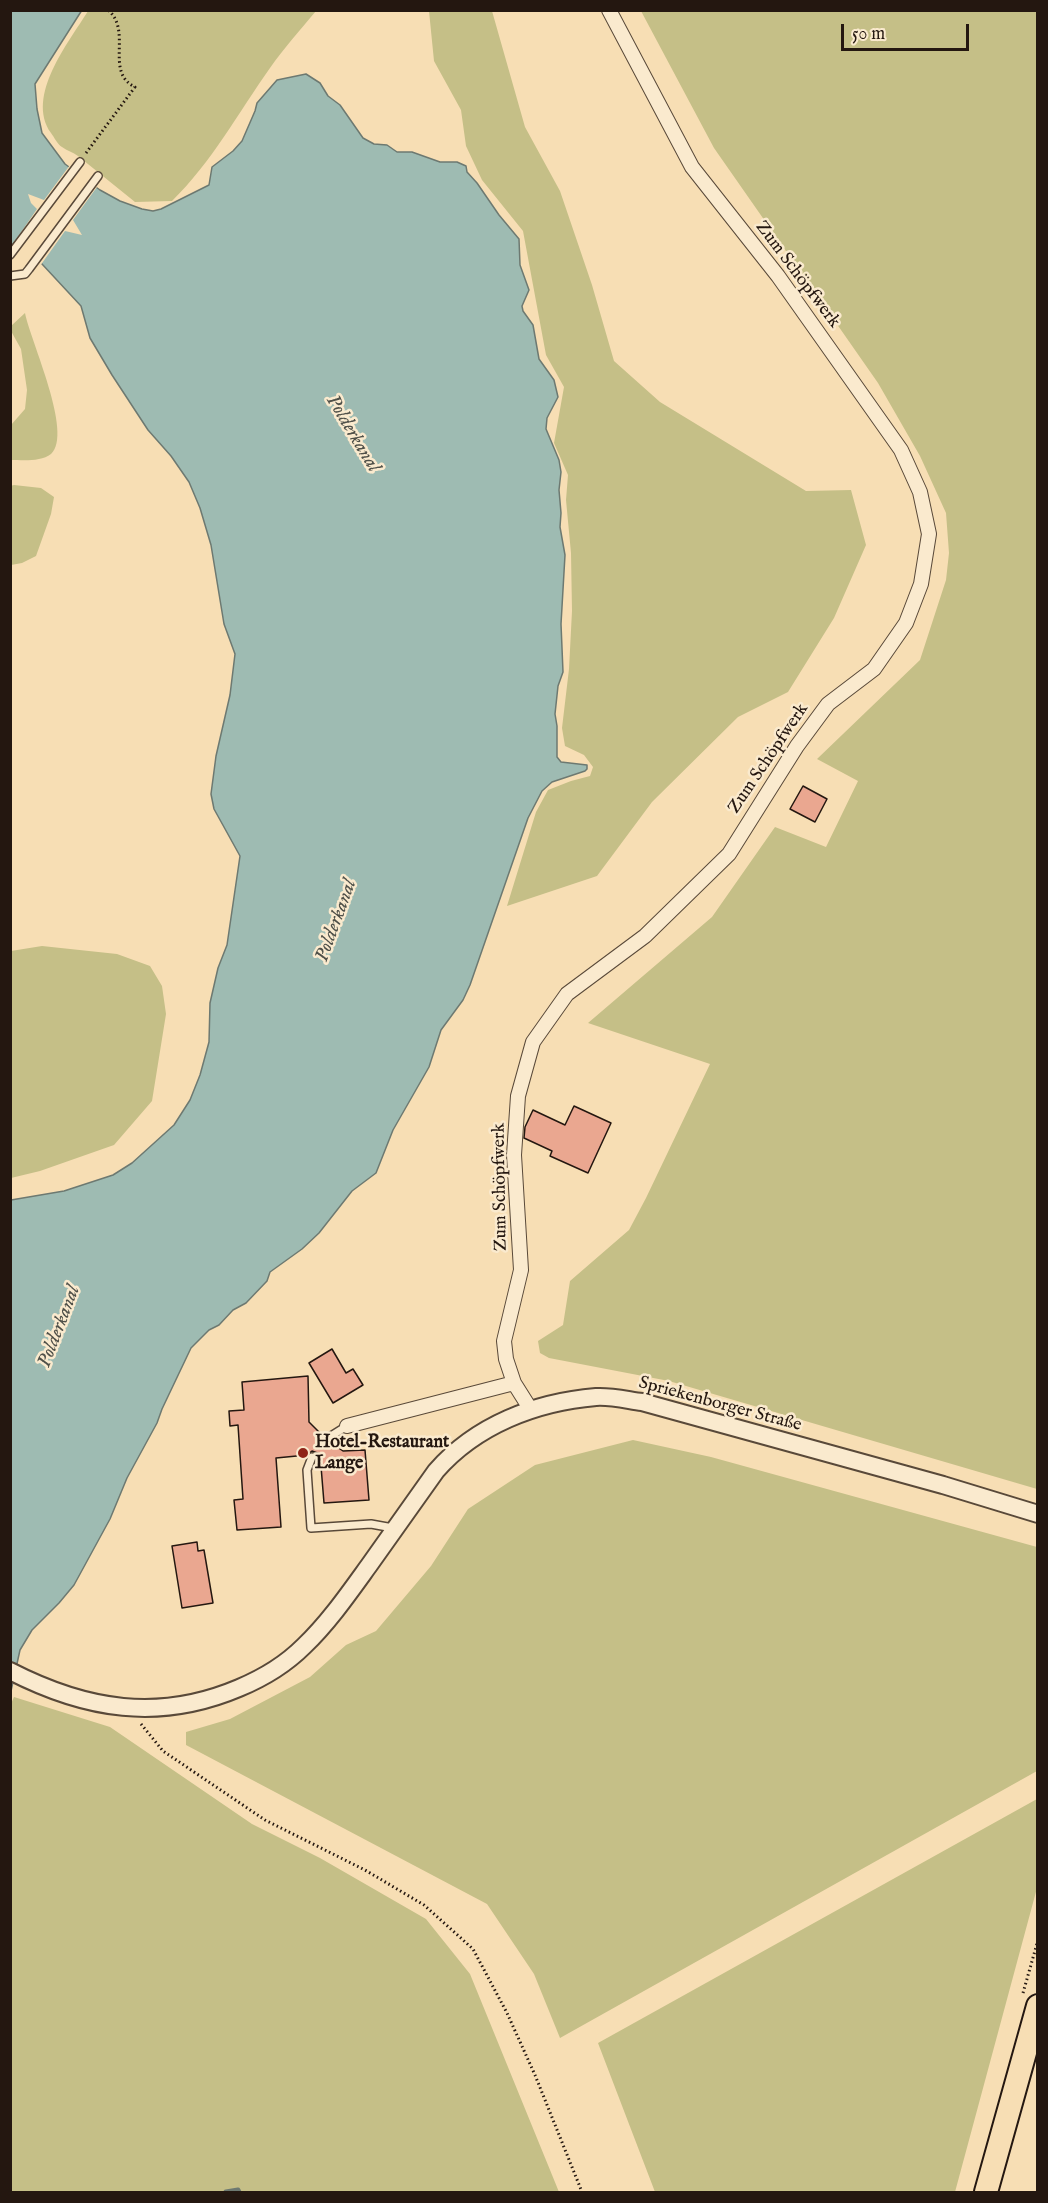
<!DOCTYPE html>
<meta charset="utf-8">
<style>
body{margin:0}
#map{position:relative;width:1048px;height:2203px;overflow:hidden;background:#f7deb4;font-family:"IM FELL English",serif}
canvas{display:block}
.frame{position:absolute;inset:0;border:12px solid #241710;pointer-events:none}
.scale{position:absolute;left:841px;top:24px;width:128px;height:27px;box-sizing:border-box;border:3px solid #241710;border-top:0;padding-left:8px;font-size:18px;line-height:21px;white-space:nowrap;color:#241710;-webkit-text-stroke:4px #faeace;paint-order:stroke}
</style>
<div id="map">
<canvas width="1048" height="2203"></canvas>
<div class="frame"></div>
<div class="scale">50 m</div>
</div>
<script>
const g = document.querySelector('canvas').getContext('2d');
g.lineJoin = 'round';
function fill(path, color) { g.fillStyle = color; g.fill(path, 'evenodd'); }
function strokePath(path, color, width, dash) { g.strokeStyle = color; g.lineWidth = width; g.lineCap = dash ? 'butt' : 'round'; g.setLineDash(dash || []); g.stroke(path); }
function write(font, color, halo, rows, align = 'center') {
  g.font = font + ' "IM FELL English",serif'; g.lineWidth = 5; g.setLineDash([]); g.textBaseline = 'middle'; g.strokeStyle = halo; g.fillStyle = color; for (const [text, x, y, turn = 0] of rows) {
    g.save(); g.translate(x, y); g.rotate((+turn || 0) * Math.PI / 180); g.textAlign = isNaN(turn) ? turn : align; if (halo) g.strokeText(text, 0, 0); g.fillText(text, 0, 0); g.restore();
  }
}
fill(new Path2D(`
 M88,11H316C301,29 284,48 270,68C238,113 212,162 172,201L135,202L78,156C73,152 67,151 62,147C58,145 54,137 51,133C25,96 69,42 88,11Z
 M429,11H492L525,127L560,191L592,285L614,361L660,402L806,491L851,490L866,545L834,618L788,692L738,717L652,802L597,876L507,906L536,812L548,790L571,781L590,776L593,767L584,755L565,746L562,728L569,669L572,611L571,553L566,500L568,475L554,443L564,387L546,355L523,231L482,180L466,146L461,110L434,61Z
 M641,11H1037V1489L669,1381L549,1358L540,1353L538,1341L563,1325L570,1281L629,1230L646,1198L710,1064L588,1023L712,917L775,827L826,847L858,781L817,759L920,660L946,580L949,553L946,513L920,456L878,383L714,148Z
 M25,313C30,340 74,434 51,454C41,462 23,460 11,460V425L25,409L27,390L21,349L11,331V326Z
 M14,485L41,488L54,497L51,514L36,556L22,563L11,565L10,486Z
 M42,946L117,954L150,966L162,986L166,1014L152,1101L114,1145L40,1171L11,1178V951Z
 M633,1440L711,1457L1037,1547V1771L560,2038L534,1974L487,1904L186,1745V1732L230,1719L310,1677L346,1645L376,1631L431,1566L468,1509L535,1465Z
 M14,1697L110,1727L252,1824L320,1858L426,1919L470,1974L559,2192H11L10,1706Z
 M1037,1799V1888L955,2192H655L598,2043Z`), '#c5bf87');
const water = new Path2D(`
 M82,10L35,84L37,109L42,133L65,164L100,190L120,201L142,209L153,211L161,209L209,185L212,167L233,151L242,141L255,111L257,103L277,80L306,74L320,83L328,96L340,105L363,138L374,144L387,145L397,152H412L440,162H457L466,166L467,172L477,183L499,215L519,239L520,265L529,290L522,306L523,311L533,325L539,359L554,380L558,397L547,418L546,429L559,460L561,472L559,490L561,513L560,527L565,555L561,624L563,672L558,686L555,714L557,726V757L561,762L587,765V769L585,771L552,782L542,791L528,818L470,985L463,1000L441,1030L429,1067L393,1130L376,1173L352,1191L319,1233L302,1249L270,1272L267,1281L246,1303L233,1310L219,1325L209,1330L191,1348L162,1409L157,1423L127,1478L110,1519L74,1585L59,1603L32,1630L20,1650L11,1691V1200L64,1191L113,1175L132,1163L174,1125L190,1100L200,1075L209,1042L210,1003L218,968L227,945L240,856L214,809L211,794L216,756L230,695L235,654L224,624L211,545L200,508L189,482L171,456L148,430L112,375L90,338L81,306L42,264L15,242L11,246V11Z`);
fill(water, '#9ebbb2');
strokePath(water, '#6d7971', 1.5);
fill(new Path2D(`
 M60,151L67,162L113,193L97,187L73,220L82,235L65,231L40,266L15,246L10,249L11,247L37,209L31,203L28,194L44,200L70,165L64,159L59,153Z`), '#f7deb4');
strokePath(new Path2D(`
 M226,2192L238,2190L239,2192`), '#6d7971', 5);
const building = new Path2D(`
 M803,786L827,799L815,822L790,809Z
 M574,1106L611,1123L588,1173L550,1156L552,1151L524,1138L525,1127L533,1110L565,1125Z
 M332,1349L346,1373L353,1369L363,1385L333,1403L309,1363Z
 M308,1376L309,1422L328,1441L343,1451L365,1450L369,1500L324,1503L320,1454L312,1451L307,1455L276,1458L281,1527L237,1530L234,1500L243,1499L238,1425L230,1426L229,1411L244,1410L242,1382Z
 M197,1542L198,1551L204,1550L213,1603L182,1608L172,1546Z`);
fill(building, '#eaa790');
strokePath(building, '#241710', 1.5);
const service = new Path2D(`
 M10,255L80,162
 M10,276L25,274L29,269L98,176
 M331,1436L347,1426
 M312,1457L307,1470L311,1528L371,1524L393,1528`);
const minor = new Path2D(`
 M531,1410L514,1383L506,1359L504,1341L521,1270L514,1155L518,1096L533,1042L567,994L645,936L729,854L797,746L828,704L874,669L906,623L921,584L929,534L920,492L901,450L778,276L692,167L609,10
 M347,1426L514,1383`);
const tertiary = new Path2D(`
 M10,1671C86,1710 159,1722 239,1688C263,1678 286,1664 304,1646C329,1622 349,1593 370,1564C392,1533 414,1502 436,1471C476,1425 536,1402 596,1397C611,1396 627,1400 642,1402L943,1485L1038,1514`);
const primary = new Path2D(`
 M986,2192L1038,2006`);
strokePath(service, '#594939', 10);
strokePath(minor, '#594939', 16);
strokePath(tertiary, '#594939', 20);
strokePath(primary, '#241710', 26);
strokePath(new Path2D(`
 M86,153L135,87C104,72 133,31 108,10
 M141,1724L163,1751L265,1820L365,1870L424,1905L473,1949L507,2013L535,2075L582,2192
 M1023,1993L1038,1940`), '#241710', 3, [1.5, 3]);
strokePath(service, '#faeace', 7);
strokePath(minor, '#faeace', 14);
strokePath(tertiary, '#faeace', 16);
strokePath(primary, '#f7deb4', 22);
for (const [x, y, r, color] of [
 [303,1453,6,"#8f2418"]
]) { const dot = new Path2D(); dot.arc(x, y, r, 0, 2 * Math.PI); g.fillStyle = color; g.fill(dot); strokePath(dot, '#faeace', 2); }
write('18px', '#241710', '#faeace', [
 ["Zum Schöpfwerk",797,275,53],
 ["Zum Schöpfwerk",769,759,-56],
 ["Zum Schöpfwerk",501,1187,-91],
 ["Spriekenborger Straße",720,1405,15]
]);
write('bold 18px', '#241710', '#faeace', [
 ["Hotel-Restaurant",315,1443],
 ["Lange",315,1464]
], 'left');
write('italic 20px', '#4f5049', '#faeace', [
 ["Polderkanal",352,434,59],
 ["Polderkanal",337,921,-70],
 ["Polderkanal",60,1327,-69]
]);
</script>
